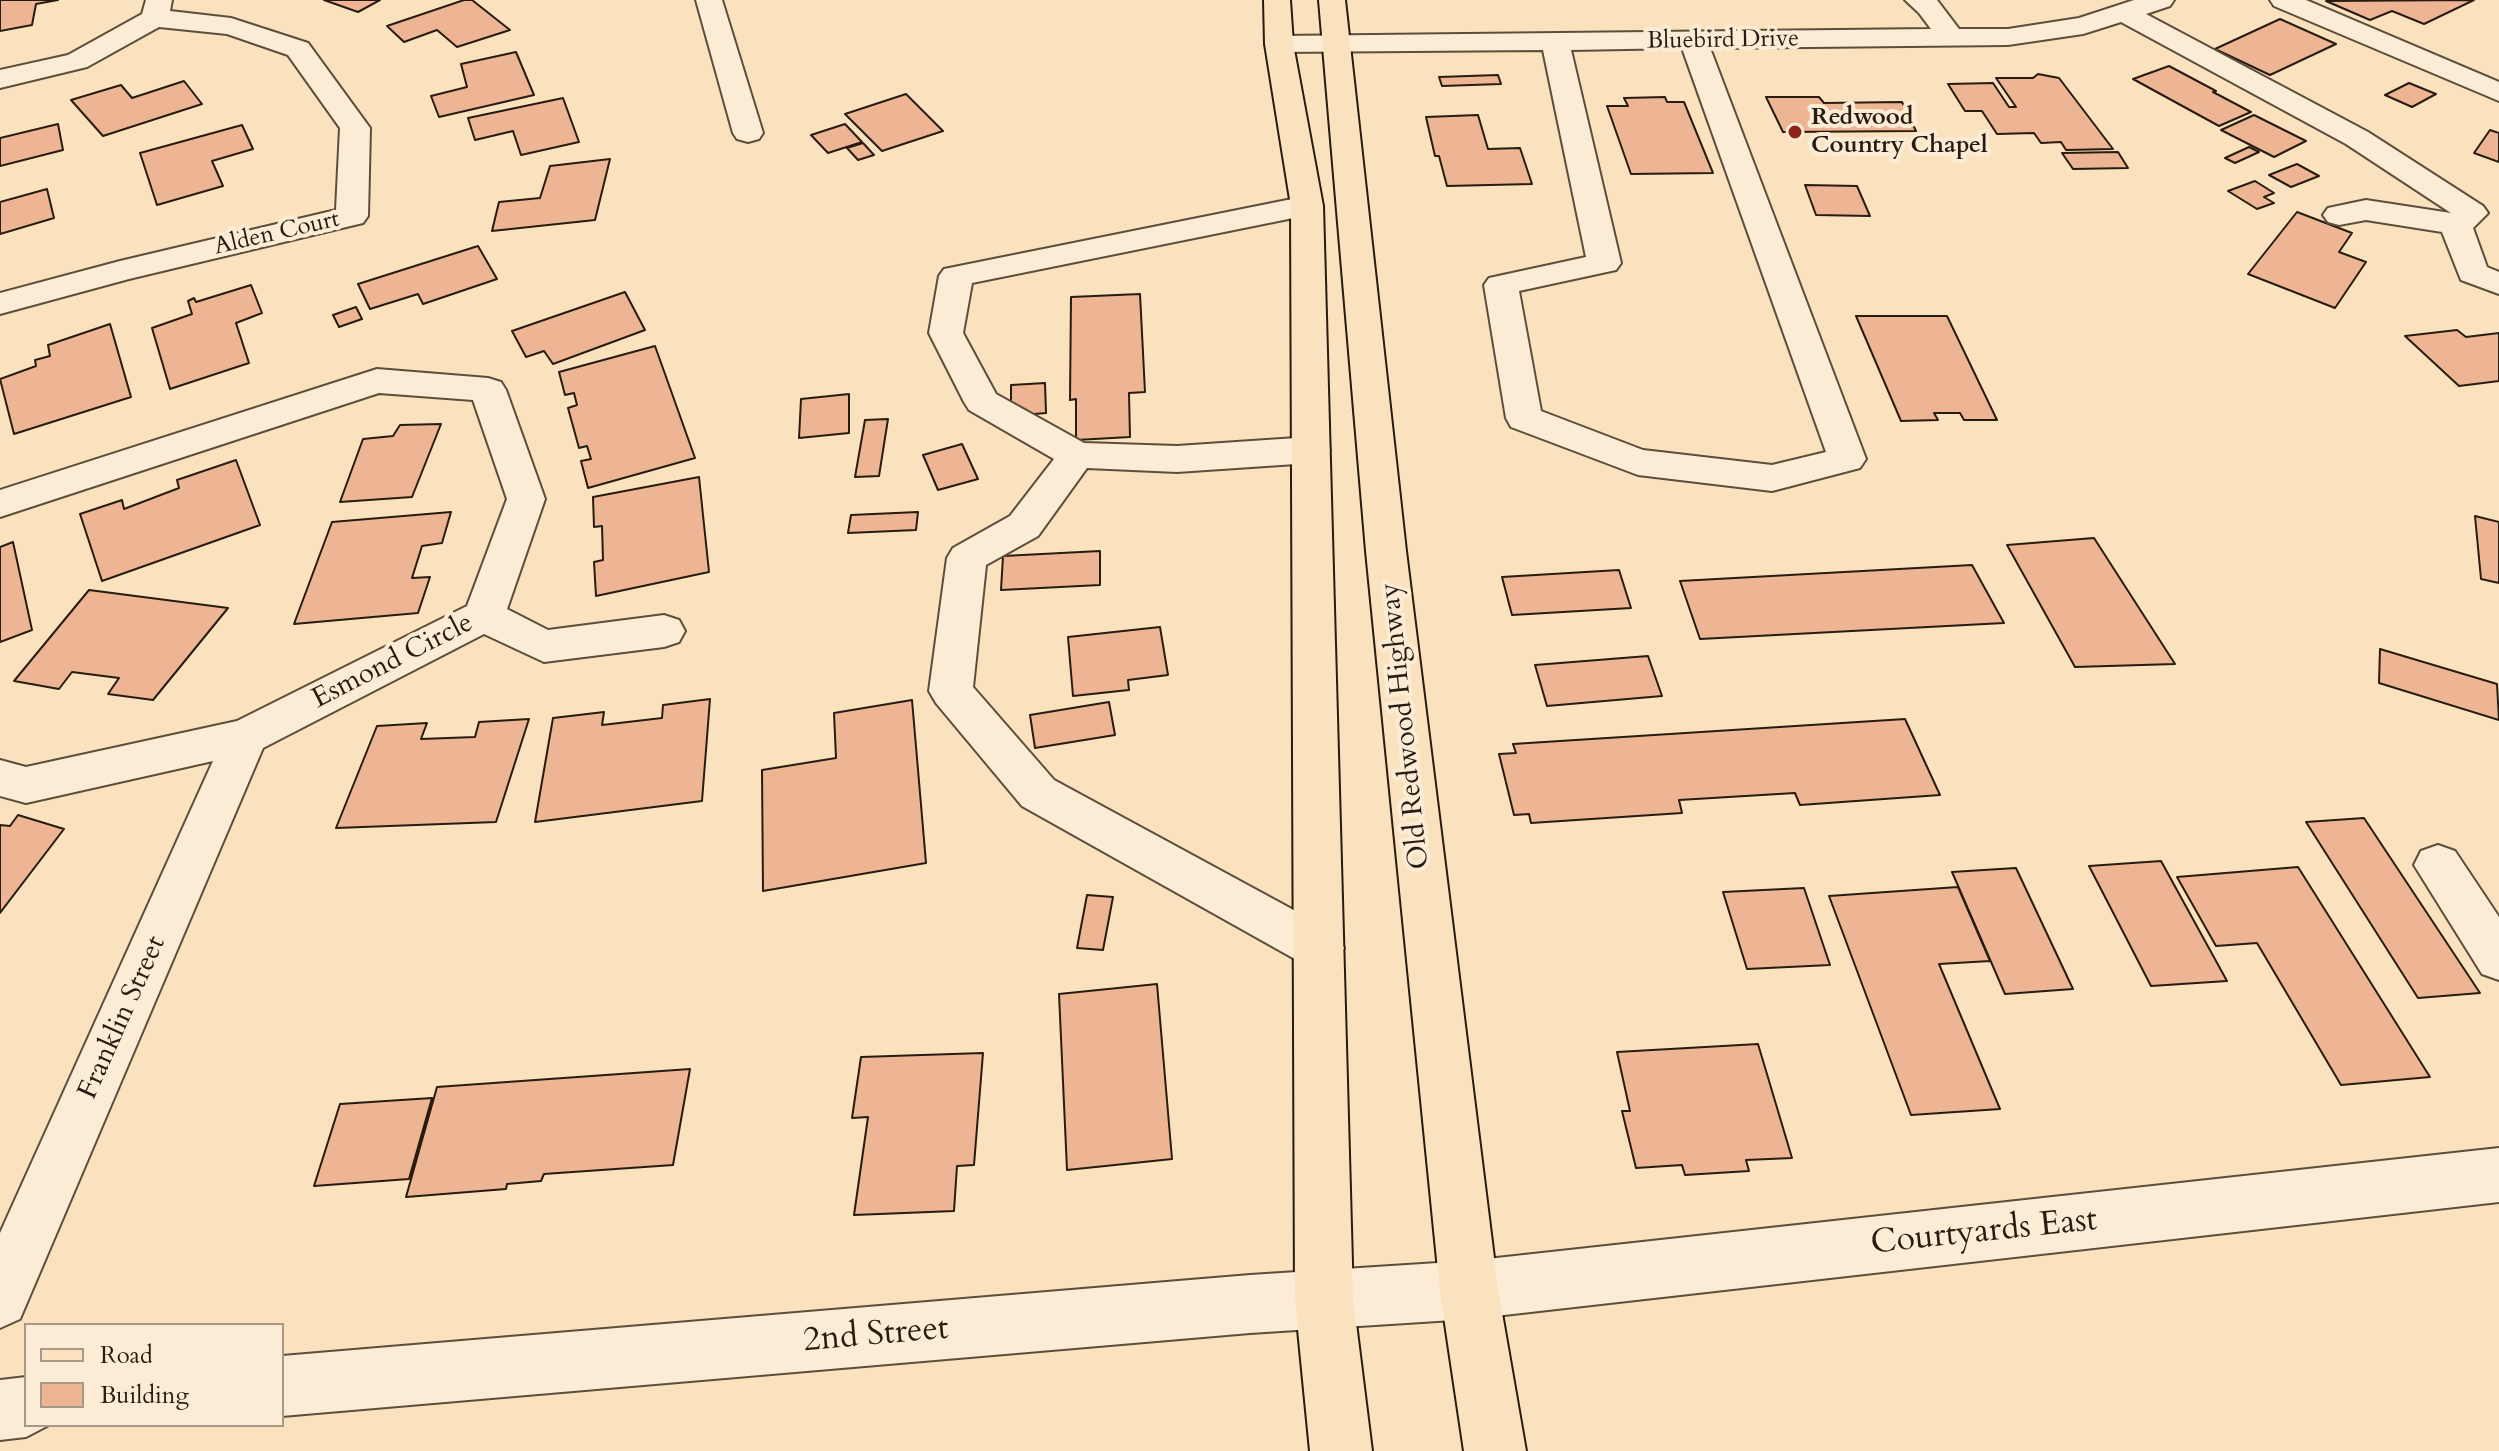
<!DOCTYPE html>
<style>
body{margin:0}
#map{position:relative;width:2499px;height:1451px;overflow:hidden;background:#fbe2bf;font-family:Cardo,serif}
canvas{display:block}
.legend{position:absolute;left:24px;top:1323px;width:260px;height:104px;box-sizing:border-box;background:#fcecd5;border:2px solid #a79986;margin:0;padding:10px 14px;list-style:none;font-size:24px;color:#271c0f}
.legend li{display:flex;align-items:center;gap:16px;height:40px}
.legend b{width:40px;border:2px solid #a79986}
</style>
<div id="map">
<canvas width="2499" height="1451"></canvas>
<ul class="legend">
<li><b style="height:10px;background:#fbe2bf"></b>Road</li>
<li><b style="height:22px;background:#edb593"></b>Building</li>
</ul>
</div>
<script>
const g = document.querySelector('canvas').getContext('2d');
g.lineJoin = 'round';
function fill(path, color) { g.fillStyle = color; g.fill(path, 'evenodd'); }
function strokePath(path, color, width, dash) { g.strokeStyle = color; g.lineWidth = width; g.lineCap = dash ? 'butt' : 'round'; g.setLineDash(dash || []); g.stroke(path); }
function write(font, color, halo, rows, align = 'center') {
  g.font = font + ' Cardo,serif'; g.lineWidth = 8; g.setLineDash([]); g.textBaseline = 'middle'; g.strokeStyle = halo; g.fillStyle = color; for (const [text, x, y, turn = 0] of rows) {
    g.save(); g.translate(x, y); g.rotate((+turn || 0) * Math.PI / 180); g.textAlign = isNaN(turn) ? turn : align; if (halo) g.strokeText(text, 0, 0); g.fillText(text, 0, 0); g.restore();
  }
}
const building = new Path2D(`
 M0,0H58L36,4L32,25L0,31Z
 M324,0H380L358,12Z
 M464,0H472L510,30L457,47L437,30L404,42L387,26Z
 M2474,0L2424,24L2392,11L2370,20L2326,1Z
 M2280,19L2336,44L2270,75L2215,49Z
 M516,52L534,95L439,117L431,96L467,87L461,64Z
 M2169,66L2216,91L2213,92L2251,112L2219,126L2133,79Z
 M2038,74L2059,78L2113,149L2066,150L2061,142L2041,143L2034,133L1997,134L1982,111H1965L1948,84L1993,83L2009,107H2016L1996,78H2033Z
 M1498,75L1501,84L1442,86L1439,77Z
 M184,81L202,104L103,136L71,100L121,85L132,98Z
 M2409,83L2436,94L2412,107L2385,95Z
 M906,94L943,131L882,151L845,114Z
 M1665,97L1667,102H1684L1713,173L1631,174L1607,106H1628L1624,98Z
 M1766,97H1819L1824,103L1902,102L1916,131L1783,132Z
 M563,98L579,142L521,155L513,131L475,140L468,118Z
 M1478,115L1488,149L1520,148L1532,184L1447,186L1439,156H1435L1426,117Z
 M2254,115L2306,141L2274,157L2221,130Z
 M58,124L63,150L0,166V138Z
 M845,124L862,142L828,153L811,135Z
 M242,125L253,149L212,161L223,186L157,205L140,153Z
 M2490,130L2499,133V162L2474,153Z
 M863,143L874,155L858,160L847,148Z
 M2249,147L2259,152L2235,163L2225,158Z
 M2118,152L2128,168L2073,169L2062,153Z
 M610,159L595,220L492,231L499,202L540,198L550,166Z
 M2297,164L2319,176L2291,187L2269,175Z
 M2255,181L2274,193L2264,197L2274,203L2257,209L2228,191Z
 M1805,185L1857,186L1870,216L1816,215Z
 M47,189L54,218L0,234V202Z
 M2297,212L2352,233L2339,252L2366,262L2335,308L2248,274Z
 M478,246L497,279L423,304L418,294L370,309L358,284Z
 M251,285L262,313L236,323L249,363L170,389L152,328L192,314L188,301L194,298L196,302Z
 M625,292L645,330L553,364L544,351L526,357L512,331Z
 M1140,294L1145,392L1129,393L1130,437L1076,440V399L1070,400L1071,297Z
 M356,307L362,319L339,327L333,315Z
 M1856,316H1947L1997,420H1964L1960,413H1934L1938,420L1901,421Z
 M110,324L131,397L14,434L0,379L36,366L35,360L50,356L48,345Z
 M2457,330L2466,337L2499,333V381L2459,386L2405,336Z
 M655,346L695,458L588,488L581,461L591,459L587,446L579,448L568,408L577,405L574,393L565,395L559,372Z
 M1045,383L1046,413L1011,416V385Z
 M849,394V433L799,438L801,399Z
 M888,419L879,476L855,477L865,420Z
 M441,424L412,497L340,502L363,439L393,436L400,425Z
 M962,444L978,479L938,490L923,455Z
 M236,460L260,525L102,581L80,514L122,500L124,509L179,488L177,480Z
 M699,477L709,572L596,596L594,562L603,560L602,526L594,527L593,497Z
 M451,512L442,543L422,546L412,578L430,577L418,613L294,624L332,522Z
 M918,512L916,530L848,533L851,515Z
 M2475,516L2499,522V583L2481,579Z
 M2094,538L2175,664L2075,667L2007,545Z
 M13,542L32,630L0,642V547Z
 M1100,551V585L1001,590L1003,556Z
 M1972,565L2004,623L1700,639L1680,581Z
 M1619,570L1631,608L1512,615L1502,577Z
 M89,590L228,608L153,700L108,694L119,678L72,672L59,689L14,681Z
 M1160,627L1168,675L1128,680L1129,690L1073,696L1068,637Z
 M2380,649L2497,684L2499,720L2379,683Z
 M1648,656L1662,696L1547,706L1535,665Z
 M710,699L702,801L535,822L553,718L604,712L602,725L662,718L663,705Z
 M912,700L926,863L763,891L762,770L836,758L834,713Z
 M1109,702L1115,735L1035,748L1030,715Z
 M529,719L496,822L336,828L377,726L427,723L421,739L475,737L479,722Z
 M1905,719L1940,795L1800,805L1795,793L1679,800L1682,813L1531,823L1529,814L1514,815L1499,754L1516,753L1513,744Z
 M18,815L64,829L0,913V825L10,826Z
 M2364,818L2480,993L2418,998L2306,822Z
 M2161,861L2227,981L2151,986L2089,866Z
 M2298,867L2430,1077L2341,1085L2257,943L2216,946L2177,877Z
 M2016,868L2073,989L2005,994L1952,872Z
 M1958,887L1990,961L1939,964L2000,1109L1911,1115L1829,896Z
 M1804,888L1830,965L1747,969L1723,892Z
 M1087,895L1113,897L1103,950L1077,948Z
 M1157,984L1172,1159L1067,1170L1059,994Z
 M1758,1044L1792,1158L1746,1160L1749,1171L1685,1175L1682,1165L1636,1168L1622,1111H1630L1617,1052Z
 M983,1053L974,1165L957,1166L954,1211L854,1215L868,1117L852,1118L861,1057Z
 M690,1069L673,1165L544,1174L541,1181L507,1184L506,1189L406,1197L437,1087Z
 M432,1098L409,1179L314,1186L340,1104Z`);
fill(building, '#edb593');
strokePath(building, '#271c0f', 2);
const minor = new Path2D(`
 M146,0H172L170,11L231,18L308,43L370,128L368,216L363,223L129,279L0,314V293L120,261L336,210L340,128L288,55L227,34L159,27L87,67L0,88V70L68,55L142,14Z
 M696,0H722L763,133L759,139L748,142L737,139L733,133Z
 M1905,0H1937L1959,29H2008L2079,18L2134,0H2174L2170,6L2146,14L2368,132L2483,206L2488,213L2473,228L2487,267L2499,272V294L2461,280L2442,232L2366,220L2339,225L2328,222L2323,215L2328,208L2366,200L2451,213L2346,144L2121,22L2083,34L2008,45L1710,48L1866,459L1860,468L1772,491L1638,475L1511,427L1506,418L1484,285L1489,278L1586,257L1543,50L1279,52L1269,50L1265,44L1269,38L1279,36L1931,29L1919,13ZM1682,48L1826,452L1772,465L1643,450L1541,411L1519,291L1616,270L1621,263L1571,50Z
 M2270,0H2306L2499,82V101L2274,6Z
 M1307,196L1318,199L1323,206L1318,213L972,283L963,333L996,394L1084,443L1177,446L1311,437L1324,441L1330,450L1324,459L1311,463L1177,472L1087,468L1038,536L986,565L973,687L1054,780L1336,933L1344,948L1336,963L1319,970L1302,963L1022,806L936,703L929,691L947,558L953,548L1010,516L1054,459L969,410L964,402L929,333L939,276L944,269Z
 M377,369L488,378L501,382L506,390L545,499L507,609L548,630L664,615L679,620L685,631L679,642L664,647L544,662L484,634L263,748L20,1319L0,1328V1233L213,761L26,803L0,796V760L26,767L237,721L467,606L507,499L473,400L379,393L0,517V490Z
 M2438,845L2455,851L2499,917V980L2482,974L2414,865L2421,851Z
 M2499,1148V1202L1469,1319L1250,1333L282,1416V1356L1250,1275L1469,1261Z
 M26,1377V1425H49L26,1437L0,1440V1380Z`);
const major = new Path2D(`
 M1264,0H1290L1293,44L1323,206L1353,1299L1372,1451H1310L1295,1299L1291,206L1265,44Z
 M1319,0H1345L1406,551L1498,1290L1526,1451H1464L1440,1290L1366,551Z`);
strokePath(minor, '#5c4e3b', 4);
strokePath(major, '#271c0f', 4);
fill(minor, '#fcecd5');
fill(major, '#fbe2bf');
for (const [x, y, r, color] of [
 [1795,132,8,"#8f2418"]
]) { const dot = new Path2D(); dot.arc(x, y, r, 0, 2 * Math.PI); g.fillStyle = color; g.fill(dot); strokePath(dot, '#fcecd5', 3); }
write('24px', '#271c0f', '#fcecd5', [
 ["Bluebird Drive",1723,41,-1],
 ["Alden Court",277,234,-13]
]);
write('bold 24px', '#271c0f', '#fcecd5', [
 ["Redwood",1811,118],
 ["Country Chapel",1811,146]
], 'left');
write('28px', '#271c0f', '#fcecd5', [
 ["Esmond Circle",393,662,-27],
 ["Old Redwood Highway",1406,726,-96],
 ["Franklin Street",123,1018,-66]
]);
write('34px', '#271c0f', '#fcecd5', [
 ["Courtyards East",1984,1233,-6],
 ["2nd Street",876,1336,-5]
]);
</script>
